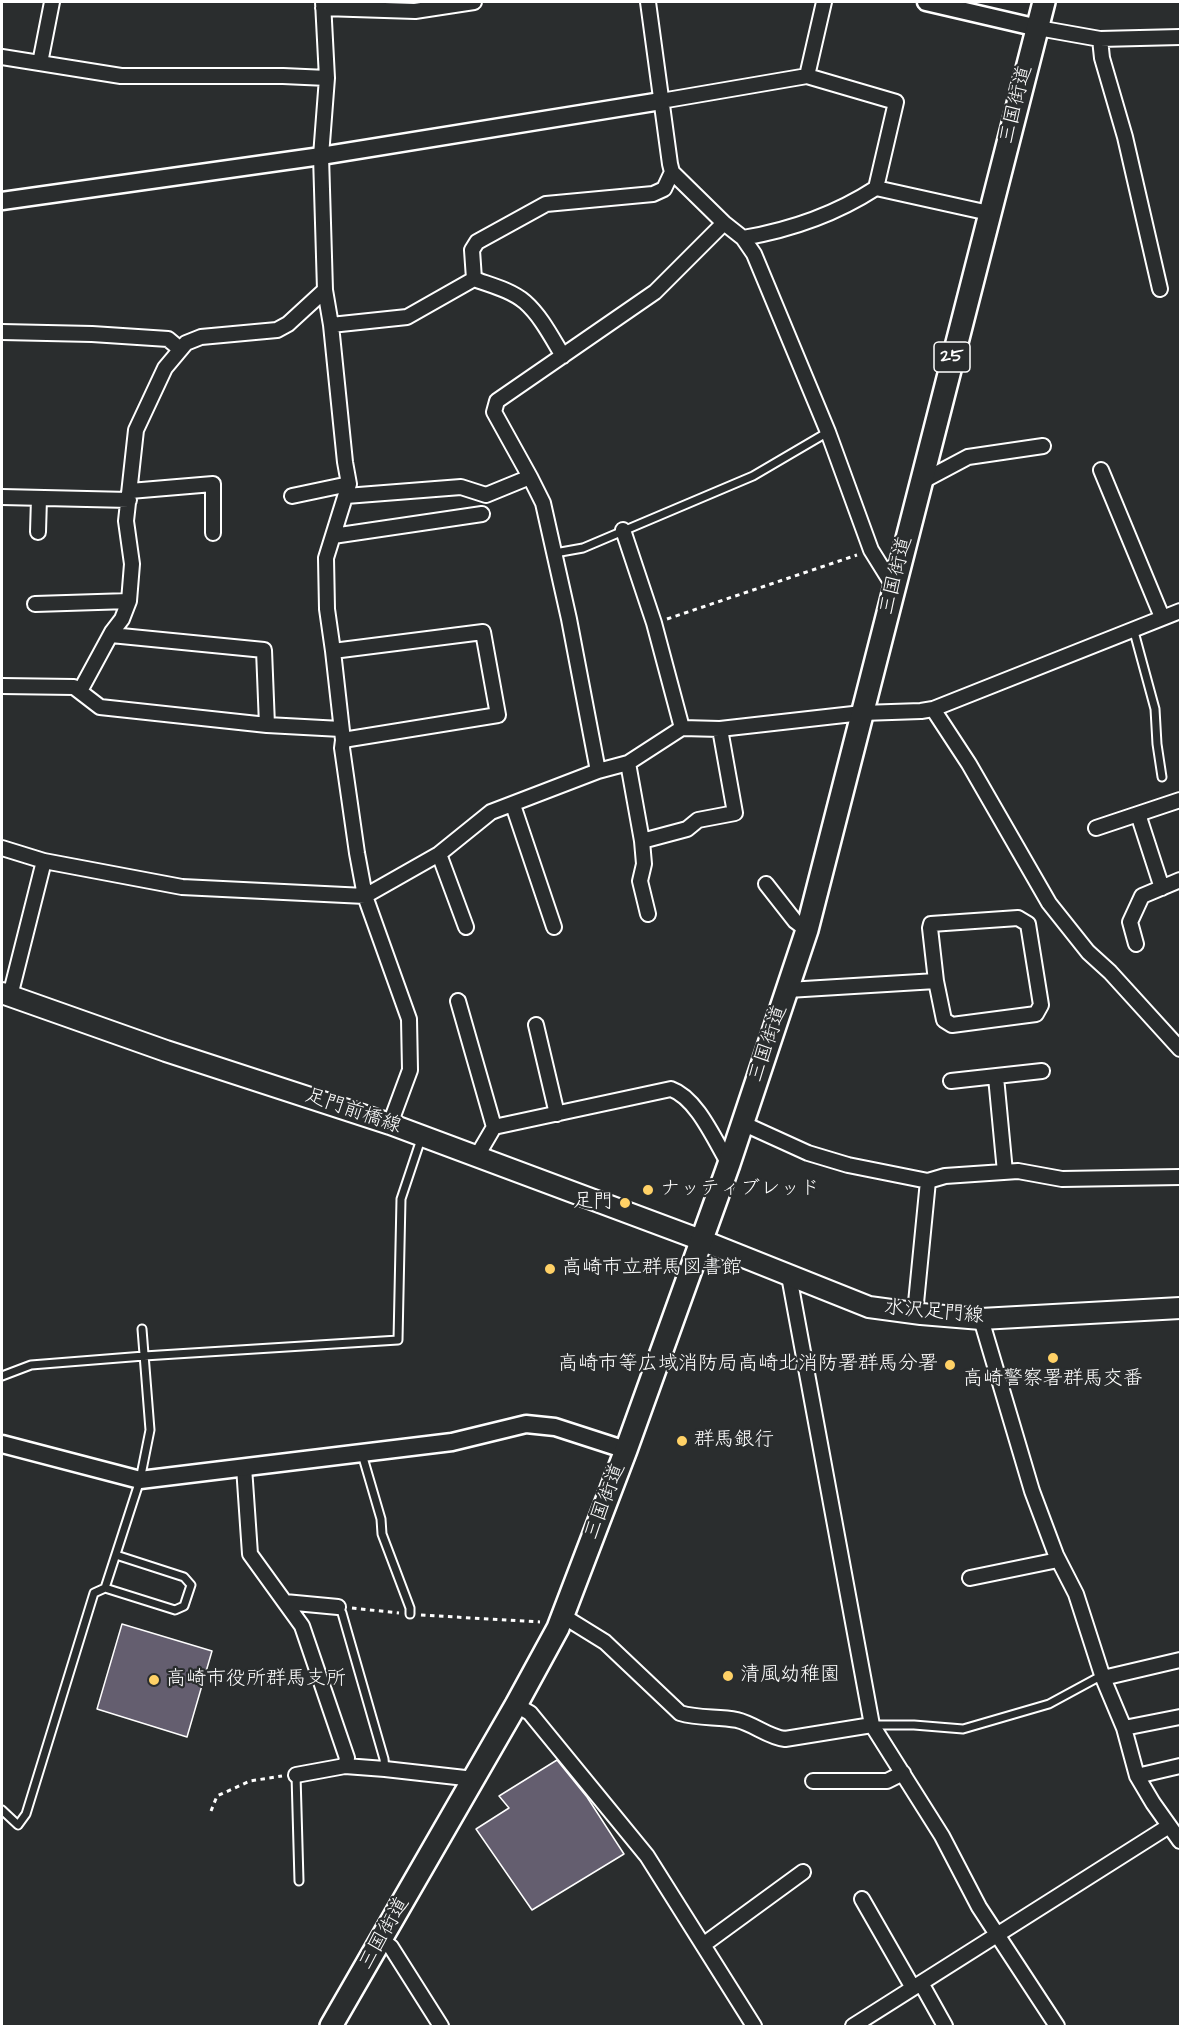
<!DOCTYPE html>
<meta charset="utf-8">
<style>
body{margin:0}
#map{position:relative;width:1182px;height:2028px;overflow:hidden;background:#2a2d2e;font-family:"Architects Daughter",sans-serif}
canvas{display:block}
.frame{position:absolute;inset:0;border:3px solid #fff;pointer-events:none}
</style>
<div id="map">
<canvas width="1182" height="2028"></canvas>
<div class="frame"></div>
</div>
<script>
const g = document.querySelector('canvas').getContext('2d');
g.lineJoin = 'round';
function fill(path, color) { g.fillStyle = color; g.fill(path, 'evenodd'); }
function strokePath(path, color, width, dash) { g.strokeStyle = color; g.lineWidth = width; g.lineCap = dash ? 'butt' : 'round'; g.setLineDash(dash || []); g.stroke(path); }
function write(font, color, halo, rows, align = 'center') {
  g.font = font + ' "Architects Daughter","Klee One",sans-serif'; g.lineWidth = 4.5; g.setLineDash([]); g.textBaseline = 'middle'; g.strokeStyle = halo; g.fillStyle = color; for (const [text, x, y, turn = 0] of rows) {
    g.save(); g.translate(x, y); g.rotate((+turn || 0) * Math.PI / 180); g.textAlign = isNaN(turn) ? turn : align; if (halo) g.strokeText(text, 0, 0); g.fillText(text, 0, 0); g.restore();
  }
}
const building = new Path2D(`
 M122,1624L212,1651L187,1737L97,1709Z
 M557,1760L587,1797L624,1854L532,1910L476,1829L509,1808L499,1796Z`);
fill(building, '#645e6f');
strokePath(building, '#fff', 1.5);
const service = new Path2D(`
 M555,553L583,548L753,476L828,432
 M1133,628L1155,709L1157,744L1162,777
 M2,1376L31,1365L144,1356L398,1340L401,1199L421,1139
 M362,1454L381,1519L382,1534L410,1608V1614
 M105,1588L175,1610L184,1606L191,1585L184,1577L116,1555
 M338,1607L342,1613L384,1759L385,1769
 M872,1725H914L963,1729L1049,1704L1097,1678H1103
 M296,1775L299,1881
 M2,1810L18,1825L26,1814L94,1593L105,1588L140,1480L150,1430L142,1329`);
const minor = new Path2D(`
 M323,2L327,78L321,156L325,290L331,325L345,462L349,484L326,558L327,609L333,651L343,740L342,748L357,853L365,896L409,1019L410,1070L390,1124
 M648,2L670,164L672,172L724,223L743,238L754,254L828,432L871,550L894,587
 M323,8L415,11L474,2
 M1038,28L1100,39L1180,37
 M1100,39L1102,58L1125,137L1160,289
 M2,57L121,76H283L327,78
 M40,63L52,2
 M807,76L824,2
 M661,101L807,76L896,102L876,188C836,214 790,230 743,238
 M876,188L989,213
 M474,279C490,285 511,290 525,302C541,316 552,338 563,356
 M331,325L407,317L474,279L472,250L477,242L546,204L653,194L664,189L672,172
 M2,332L92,334L168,339L180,349
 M1101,470L1162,617
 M921,482L968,457L1043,446
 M130,491L213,484V533
 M292,496L349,484
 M346,496L461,487L486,495L530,477
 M2,497L129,500
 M623,530L654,623L682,728
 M38,532L39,498
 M333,536L482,514
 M35,604L129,601
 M111,635L264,650L267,725
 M333,651L483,632L498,715L343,740
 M2,686L74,687L100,707L267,725L341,729
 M80,691L112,632L122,619L129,601L132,564L126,521L136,430L165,368L186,343L201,337L277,330L288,324L325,290
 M933,709L969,764L1049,903L1088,952L1110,972L1180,1049
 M628,763L642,841L644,864L640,881L648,914
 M598,771L569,619L543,503L530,477L494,412L497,401L655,292L724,223
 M513,805L554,927
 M1138,814L1162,888
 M1096,828L1180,800
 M642,841L687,829L698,820L735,813L720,729
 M2,848L44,861L182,887L365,896L439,854L491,812L598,771L628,763L682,728L720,729L862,713L921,711L933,709L1180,611
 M439,854L466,927
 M766,884L795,921L807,930
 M1136,944L1130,922L1142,896L1180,880
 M788,990L936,981L930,928L931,924L1018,918L1028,924L1041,1005L1036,1014L952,1025L944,1020L936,981
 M10,996L44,861
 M458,1001L494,1127
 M536,1025L557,1114
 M996,1077L1005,1172
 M951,1081L1042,1071
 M742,1123L808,1153L848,1165L928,1181L945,1176L1018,1171L1062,1179L1180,1177
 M477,1156L494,1127L671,1089C697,1098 715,1141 729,1164
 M789,1276L872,1725L942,1836L979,1907L1057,2026
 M915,1313L928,1181
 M981,1319L1032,1491L1056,1555L1076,1594L1103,1678L1124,1728L1137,1776L1153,1803L1180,1841
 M244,1467L250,1554L302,1626L347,1758L345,1766
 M970,1578L1058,1560
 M285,1602L338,1607
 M563,1616L605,1642L680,1713C699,1719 718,1716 737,1720C754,1724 768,1737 785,1739L872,1725
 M1103,1678L1180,1660
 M516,1705L530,1713L647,1856L754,2026
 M1124,1728L1180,1717
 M296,1775L345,1766L385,1769L474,1779
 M1137,1776L1180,1766
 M813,1781H887L903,1773
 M862,1899L913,1988
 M382,1940L391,1947L441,2026
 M703,1945L803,1872
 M921,1983L945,2026
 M853,2026L1169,1826`);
const tertiary = new Path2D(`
 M926,2L1038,28
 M2,201L321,156L661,101
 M2,1444L140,1480L452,1442L526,1424L555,1427L626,1450`);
const secondary = new Path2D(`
 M2,993L166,1051L390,1124L701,1240L869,1307L921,1314L981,1319L1180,1308`);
const primary = new Path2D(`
 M331,2026L516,1705L558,1628L626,1450L729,1164L807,930L1044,2`);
strokePath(service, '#fff', 11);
strokePath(minor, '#fff', 18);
strokePath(tertiary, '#fff', 21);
strokePath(secondary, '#fff', 24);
strokePath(primary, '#fff', 26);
strokePath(new Path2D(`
 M667,619L857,555
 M352,1608L399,1613
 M421,1615L540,1622
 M211,1811L217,1796L250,1781L282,1776`), '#fff', 3, [4.5, 4.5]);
strokePath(service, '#2a2d2e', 7);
strokePath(minor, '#2a2d2e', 14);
strokePath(tertiary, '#2a2d2e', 16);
strokePath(secondary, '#2a2d2e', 20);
strokePath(primary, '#2a2d2e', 21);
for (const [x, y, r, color] of [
 [648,1190,6,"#ffd166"],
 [625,1203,6,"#ffd166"],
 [550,1269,6,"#ffd166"],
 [1053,1358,6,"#ffd166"],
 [950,1365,6,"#ffd166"],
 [682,1441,6,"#ffd166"],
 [728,1676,6,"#ffd166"],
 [154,1680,6,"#ffd166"]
]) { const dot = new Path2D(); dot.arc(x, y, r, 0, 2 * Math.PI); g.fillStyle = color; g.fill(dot); strokePath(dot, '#2a2d2e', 2); }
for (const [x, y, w] of [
 [952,357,36]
]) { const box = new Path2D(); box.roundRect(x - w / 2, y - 15, w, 30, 4.5); g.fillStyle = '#2a2d2e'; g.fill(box); strokePath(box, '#fff', 1.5); }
write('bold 18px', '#fff', null, [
 ["25",952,357]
]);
write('20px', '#fff', '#2a2d2e', [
 ["三国街道",1017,105,-76],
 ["三国街道",897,576,-76],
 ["三国街道",769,1044,-71],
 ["足門前橋線",353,1112,19],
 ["水沢足門線",934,1313,5],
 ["三国街道",606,1502,-69],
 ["三国街道",385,1934,-60]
]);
write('20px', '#fff', '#2a2d2e', [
 ["ナッティブレッド",660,1190],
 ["足門",613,1203,"right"],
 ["高崎市立群馬図書館",562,1269],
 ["高崎市等広域消防局高崎北消防署群馬分署",938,1365,"right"],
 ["高崎警察署群馬交番",1053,1380,"center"],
 ["群馬銀行",694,1441],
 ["清風幼稚園",740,1676],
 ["高崎市役所群馬支所",166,1680]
], 'left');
</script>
